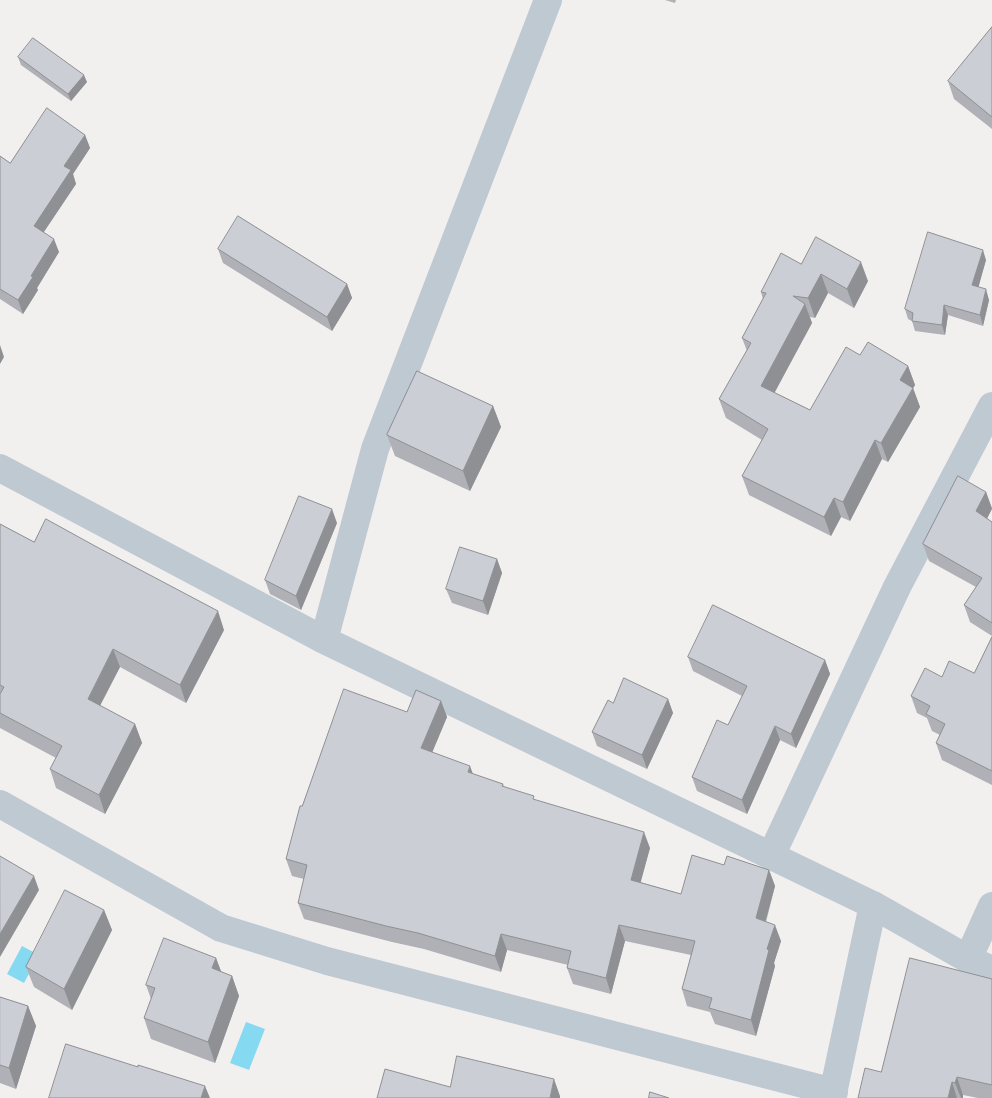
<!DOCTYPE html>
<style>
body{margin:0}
canvas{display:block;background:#f2efef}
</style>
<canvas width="992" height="1098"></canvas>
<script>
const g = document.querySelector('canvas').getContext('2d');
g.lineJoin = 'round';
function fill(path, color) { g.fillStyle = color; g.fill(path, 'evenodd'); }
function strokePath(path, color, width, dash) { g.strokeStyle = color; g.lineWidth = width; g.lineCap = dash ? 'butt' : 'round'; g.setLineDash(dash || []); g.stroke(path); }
fill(new Path2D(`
 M22,946L39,955L24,983L7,974Z
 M246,1022L265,1029L249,1070L230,1063Z`), '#85daf1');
strokePath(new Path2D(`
 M0,468L324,640L873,905L968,959L992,970
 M324,640L375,449L548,0
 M0,804L221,928L327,961L834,1092
 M771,856L897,587L992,406
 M968,959L992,906
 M832,1098L873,905`), '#bfc9d2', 28);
fill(new Path2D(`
 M665,0H676L675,3Z
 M992,27V129L954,99L948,81Z
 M18,57L87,82L71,101L21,65Z
 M85,135L90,148L73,174L76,184L44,232L59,252L37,288L38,290L23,314L0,299V156L10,163Z
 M218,249L347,284L352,298L332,331L223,263Z
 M986,260L978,287L989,300L983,326L948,315L945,335L915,331L912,321L908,319L905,309Z
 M801,264L868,281L854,308L828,293L815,318L810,317L812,323L774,392L810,410L860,355L908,366L915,385L913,388L920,407L888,462L882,459L850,521L841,517L831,536L749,495L742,476L762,440L726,418L719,399L747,351L742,338L763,299L761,292Z
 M493,406L501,427L470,491L395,456L387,435Z
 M986,492L992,508L987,518L992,522V636L970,622L964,605L976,587L929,561L923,544Z
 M337,523L301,610L270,594L265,580Z
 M0,524L34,542L224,630L186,703L120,667L100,706L135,724L142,743L105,814L56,788L50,769L56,758L0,728Z
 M497,559L502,573L488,615L452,603L446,589Z
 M992,637V785L942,760L936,743L940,735L932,731L927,718L917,713L911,696L942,677L974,673Z
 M688,657L825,660L830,674L796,748L780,740L747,814L697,791L692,777L728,725L742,696L693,671Z
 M668,699L673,713L647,769L597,746L592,732L613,703Z
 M441,701L447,717L432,752L473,774L503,784L504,787L650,848L640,882L681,894L724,865L769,870L775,886L766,922L781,941L774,963L775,966L756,1036L715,1024L710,1012L687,1006L682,989L691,955L625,941L611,994L573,984L567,968L568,965L507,950L501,972L424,949L392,942L304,919L298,903L304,879L292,876L286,859L302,806L407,712Z
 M104,910L112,930L72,1010L34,987L26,967Z
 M216,958L221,972L232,976L239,996L215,1063L151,1039L144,1018L151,999L146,985Z
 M992,979V1098H978L963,1095V1098H858L881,1072Z
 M0,997L28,1006L36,1026L16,1089L0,1083Z`), '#afb1b6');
fill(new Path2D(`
 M84,75L87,82L71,101L68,94Z
 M85,135L90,148L73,174L76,184L39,239L34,226L64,166Z
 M54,239L59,252L37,288L38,290L23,314L18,300L31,276Z
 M983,250L986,260L976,296L972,285Z
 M861,262L868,281L854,308L847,289Z
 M821,274L828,293L815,318L808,298Z
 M347,284L352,298L332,331L327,317Z
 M986,289L989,300L983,326L980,315Z
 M805,304L812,323L768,405L761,386Z
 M944,305L948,315L945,335L942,325Z
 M0,345L4,357L0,364Z
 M908,366L915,385L907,399L900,380Z
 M913,388L920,407L888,462L881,443Z
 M493,406L501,427L470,491L463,471Z
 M875,440L882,459L850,521L843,502Z
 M986,492L992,509L982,528L976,511Z
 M834,498L841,517L831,536L824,517Z
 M332,509L337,523L301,610L296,596Z
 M497,559L502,573L488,615L483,601Z
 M218,611L224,630L186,703L180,685Z
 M113,649L120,667L94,717L88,699Z
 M825,660L830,674L796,748L791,734Z
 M668,699L673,713L647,769L642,755Z
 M441,701L447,717L427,765L421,748Z
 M135,724L142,743L105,814L99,795Z
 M775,726L780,740L747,814L742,800Z
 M470,766L476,782L468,772Z
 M644,832L650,848L637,896L631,880Z
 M769,870L775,886L762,934L756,918Z
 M34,876L39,890L0,957V934Z
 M104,910L112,930L72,1010L64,989Z
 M619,925L625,941L611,994L606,978Z
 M775,925L781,941L774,963L775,966L756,1036L751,1020L767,949Z
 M501,934L507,950L501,972L495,956Z
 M216,958L224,979L212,968Z
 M232,976L239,996L215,1063L208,1042Z
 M28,1006L36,1026L16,1089L9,1068Z
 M957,1077L963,1095V1098H961L955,1083Z
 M554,1079L560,1096V1098H550Z
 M952,1082L957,1098H948Z
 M205,1086L210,1098H201Z`), '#8e9094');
const building = new Path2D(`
 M992,27V117L948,81Z
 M33,38L84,75L68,94L18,57Z
 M47,108L85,135L64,166L71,170L34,226L54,239L31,276L33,277L18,300L0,289V156L10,163Z
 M238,216L347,284L327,317L218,249Z
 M928,232L983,250L972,285L986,289L980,315L944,305L942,325L912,321L913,313L905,309Z
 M816,237L861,262L847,289L821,274L808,298L793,296L805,304L761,386L810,410L846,347L860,355L868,342L908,366L900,380L913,388L881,443L875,440L843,502L834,498L824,517L742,476L768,429L719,399L751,343L742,338L766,293L761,292L781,253L801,264Z
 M417,371L493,406L463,471L387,435Z
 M958,476L986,492L976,511L992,522V623L964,605L982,578L923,544Z
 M299,496L332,509L296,596L265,580Z
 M46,519L95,546L218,611L180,685L113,649L88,699L135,724L99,795L50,769L62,746L0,713V694L4,687L0,685V524L34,542Z
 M460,547L497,559L483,601L446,589Z
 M713,605L825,660L791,734L775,726L742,800L692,777L717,720L728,725L747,686L688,657Z
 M992,637V771L936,743L945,724L926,714L930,706L911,696L925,668L942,677L949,661L974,673Z
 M624,678L668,699L642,755L592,732L608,700L613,703Z
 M344,689L407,712L416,690L441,701L421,748L470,766L468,772L503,784L502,786L534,796L533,799L644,832L631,880L681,894L692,855L724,865L727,856L769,870L756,918L775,925L767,949L769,950L751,1020L709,1008L712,998L682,989L695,941L619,925L606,978L567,968L571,951L501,934L495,956L418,933L386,926L298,903L307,865L286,859L300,806H302Z
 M0,856L34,876L0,934Z
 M65,890L104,910L64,989L26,967Z
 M164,938L216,958L212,968L232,976L208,1042L144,1018L155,988L146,985Z
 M910,958L992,979V1085L957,1077L955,1083L952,1082L948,1098H858L865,1068L881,1072Z
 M0,997L28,1006L9,1068L0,1065Z
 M66,1044L138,1067V1065L205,1086L201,1098H49Z
 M457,1056L554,1079L550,1098H377L385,1069L450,1087Z
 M650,1092L669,1098H649Z`);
fill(building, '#cbced4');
strokePath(building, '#8e9094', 1);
</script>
